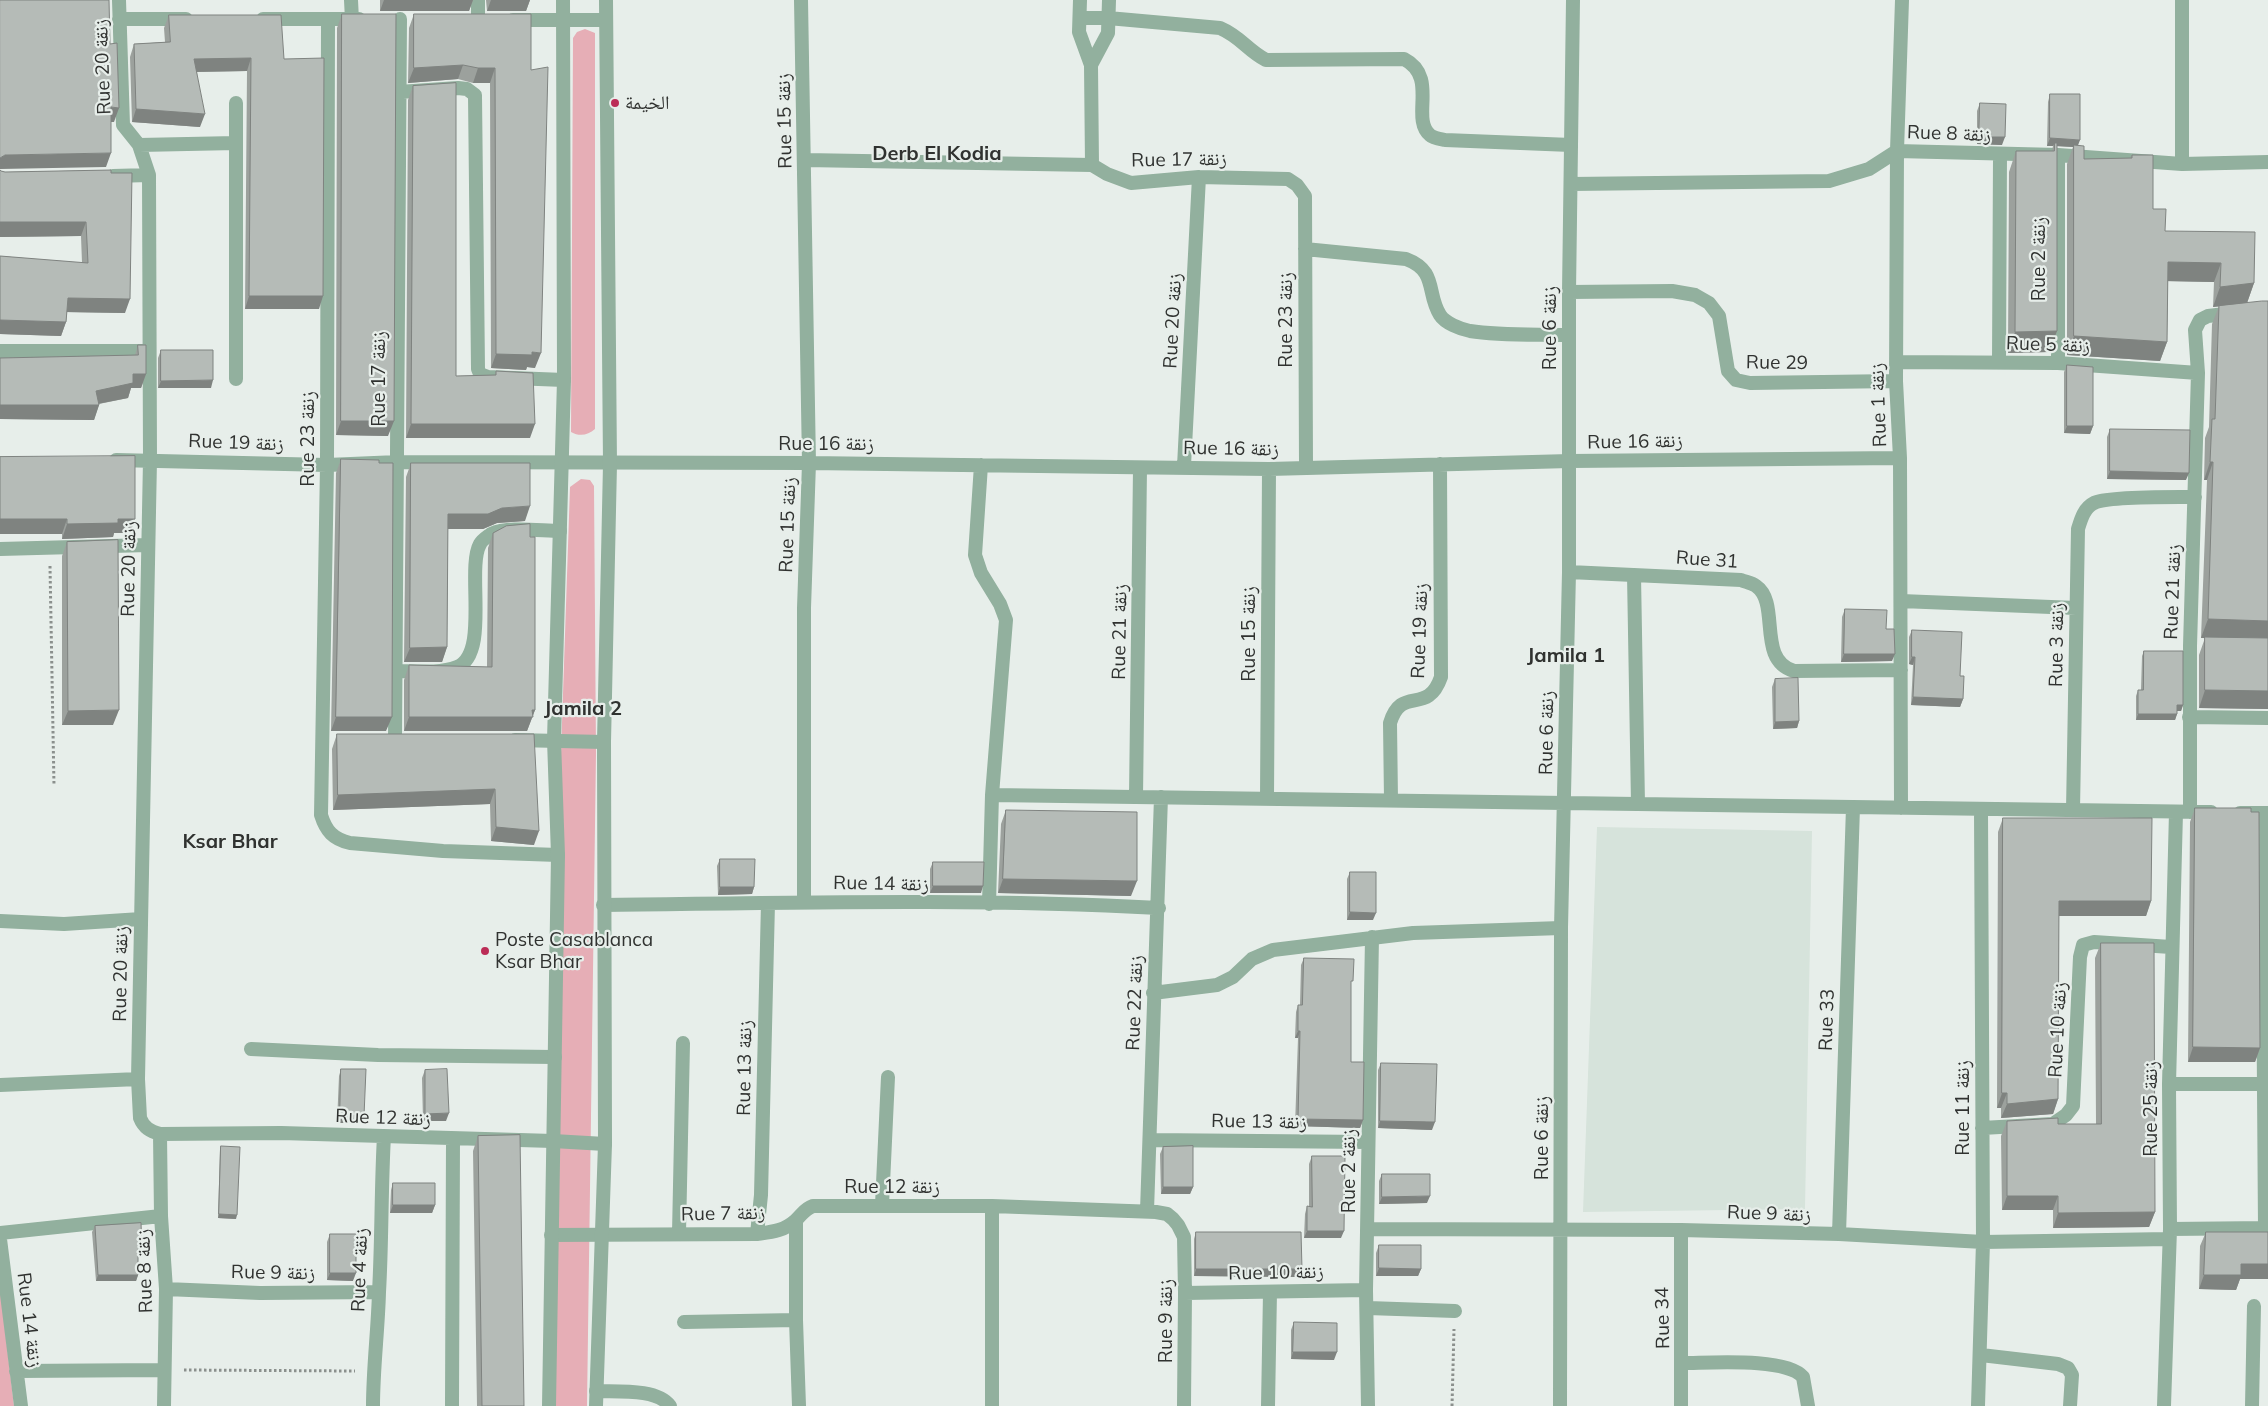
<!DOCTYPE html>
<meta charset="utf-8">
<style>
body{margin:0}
canvas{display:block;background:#e7eeea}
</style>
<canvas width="2268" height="1406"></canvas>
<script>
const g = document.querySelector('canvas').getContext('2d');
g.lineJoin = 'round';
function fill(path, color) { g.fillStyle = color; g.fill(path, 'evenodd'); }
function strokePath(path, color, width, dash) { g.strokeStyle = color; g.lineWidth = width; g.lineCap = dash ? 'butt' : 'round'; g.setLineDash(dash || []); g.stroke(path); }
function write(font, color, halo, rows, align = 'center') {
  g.font = font + ' Mulish,"Noto Naskh Arabic",sans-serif'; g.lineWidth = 4.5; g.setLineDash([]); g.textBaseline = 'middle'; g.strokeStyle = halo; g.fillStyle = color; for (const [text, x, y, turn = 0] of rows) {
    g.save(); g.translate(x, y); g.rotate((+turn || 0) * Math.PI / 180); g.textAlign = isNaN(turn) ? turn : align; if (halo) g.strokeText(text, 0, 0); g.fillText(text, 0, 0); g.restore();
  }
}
fill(new Path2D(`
 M1597,827L1812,831L1805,1209L1583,1212Z`), '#d6e3db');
fill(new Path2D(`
 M585,29L595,33V429C588,435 580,437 571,432L573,38L577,32Z
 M581,479L590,480L594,486L596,753L587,1406H555L561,753L570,487Z
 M0,1287L14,1406H0Z`), '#e6aeb6');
strokePath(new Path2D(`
 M50,566L54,786
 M184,1370L355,1371
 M1452,1406L1454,1329`), '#8b908d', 3, [2.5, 2.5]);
strokePath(new Path2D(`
 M119,0L123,125L139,145L149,175L150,460L138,1079L140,1118C144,1128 150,1131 160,1134L281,1133L553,1141L605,1144
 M351,0L352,20
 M801,0L809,463L804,608V902
 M1080,0L1079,32L1091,65L1092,165
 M1080,18H1108L1220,28C1241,37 1247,50 1266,60L1404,59C1439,77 1410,118 1430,135C1433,138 1440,139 1445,140L1571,145
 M119,19H186
 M263,19H359
 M328,19L327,465L321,815C326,831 333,839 350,843L443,851L558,855
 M478,19V0
 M513,20H606
 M1091,65L1108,33L1109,0
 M399,92L458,88L467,89L475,95L478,369L480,374L488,377L564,380
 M139,145L236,143
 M2058,155V363
 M805,160L1092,165L1107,174L1131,183L1199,177L1288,179L1297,185L1305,196L1306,468
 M2182,164V0
 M113,176L149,175
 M1571,184L1829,181L1869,169L1897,151L2058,155L2182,164L2268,162
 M1305,249L1406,259C1438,271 1426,293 1440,315C1445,323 1460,329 1470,331C1500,336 1538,334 1569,335
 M1569,292L1672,291L1695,295L1709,303L1719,316L1728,371L1736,380L1750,383L1896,381
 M0,351H149
 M1896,362L2058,363L2198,373
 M1999,362L2000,155
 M236,379V103
 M116,460L327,465L398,462L809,463L1269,469L1570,461L1900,458
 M981,465L975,555L981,573L1000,604L1006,620L992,795L989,904
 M1184,466L1199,177
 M0,549L148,545
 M1569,572L1741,580C1746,582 1752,583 1756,586C1781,603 1756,660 1794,671L1901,670
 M1634,575L1638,804
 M1901,601L2076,608
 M396,671C415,671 439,674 457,667C490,654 466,569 480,544C482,540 487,537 491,534C508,526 541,531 560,531
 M2189,717L2268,718
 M395,740L400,19
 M515,740L604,742
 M992,795L2211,812
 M1136,797L1140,468
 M1267,799L1269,469
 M1391,800L1390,723C1402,684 1427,717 1441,677L1440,464
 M1901,808L1900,458L1896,381L1897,151L1902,0
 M2073,810L2078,529C2081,519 2084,508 2094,503C2107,496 2176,497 2195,497
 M2190,812V646L2198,373L2195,330L2200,320L2208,316L2268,309
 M2240,813H2268
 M2262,813L2265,1228
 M603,905C788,903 974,898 1159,908
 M0,921L64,924L141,919
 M1153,993L1217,985L1233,977L1252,959L1273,950L1413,933L1561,928
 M251,1049L378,1055L555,1057
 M2169,1084H2268
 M0,1085L138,1079
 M1982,1128L2053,1124L2066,1115L2073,1106L2080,957L2083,945L2094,942L2171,947
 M160,1134L161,1216L166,1289L164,1406
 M1150,1140L1368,1142
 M882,1205L888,1077
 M1147,1211L1161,797
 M796,1220V1320L799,1406
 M1368,1229L1681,1230L1839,1234L1983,1242L2169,1239
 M2170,1229L2268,1228
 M1681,1230V1406
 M0,1233L161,1216
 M679,1233L683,1043
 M757,1234L761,1195L768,903
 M1839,1234L1853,807
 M551,1235L757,1234C771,1232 784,1231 795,1221C802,1215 804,1209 813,1206H992L1156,1212L1167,1214L1173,1219L1178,1225L1184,1237L1185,1293L1184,1406
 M0,1239L21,1406
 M166,1289L260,1293L379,1292
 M1185,1293L1366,1290
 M1368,1308L1455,1311
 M684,1322L796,1320
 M1981,1355L2058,1364L2068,1368L2072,1375L2070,1406
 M1683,1363C1709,1363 1786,1357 1803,1377L1808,1406
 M16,1371L164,1370
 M596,1391C616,1392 657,1388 670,1406
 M373,1406C373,1368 378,1330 379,1292C382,1240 381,1188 384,1136
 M452,1406L453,1139
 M992,1406V1206
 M1268,1406L1270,1292
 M1368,1406L1366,1290L1372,937
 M1560,1406L1561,928L1569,572V292L1573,0
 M1978,1406L1983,1242L1981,809
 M2164,1406L2170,1229L2169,1084L2176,812
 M2252,1406L2254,1306`), '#92b09e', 14);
strokePath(new Path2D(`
 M549,1406L558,855L554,740L564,380L563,0
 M596,1406L605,1144L604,742L610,464L606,0`), '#92b09e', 14);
fill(new Path2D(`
 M380,0H473L469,11H380Z
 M486,0H530L526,11H487Z
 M342,14L388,436L336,435L337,28Z
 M414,14L531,70L535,368L527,367L526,370L491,368L490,83H473L458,79L408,83L409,28Z
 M169,15L284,59L319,309H245L247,71L197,72L200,127L132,122L130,57L134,44L165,42L164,28Z
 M413,86L456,376L495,375L496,371L530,438H406L408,100Z
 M2050,94L2078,146L2084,159L2130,158L2132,155L2153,209L2165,231L2254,283L2247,303L2213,307L2214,282L2168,281L2167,342L2160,361L2067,355V164L2073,147L2057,146V331L2049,352L2008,353L2009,172L2016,151H2052L2053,146H2047L2048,102Z
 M1980,103L2002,145L1977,144V111Z
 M0,170L1,171L5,172L111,170L125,313L67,312L66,322L61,336L0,334V256L82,263L81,236L0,237Z
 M2268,301V709L2199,708V655L2205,638H2201L2207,480H2204L2205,438L2209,427L2212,324L2219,306Z
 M138,345L146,374L141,388H131L128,398L99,404V405L94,420L0,419L135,355Z
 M161,350L211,388H158V358Z
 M2067,365L2093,426L2090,434L2064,433V372Z
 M2110,429L2186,480L2107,479V437Z
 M0,457L130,533H114L113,537L62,539V534Z
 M341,459L386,731H331L336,473Z
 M411,463L525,521L497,523L483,529H448L447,647L442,662H404L406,477Z
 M493,533L535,710L527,731H404V680L409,665L487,667L488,548Z
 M67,542L113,725H62V556Z
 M1845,609L1886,629L1892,661L1841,662L1842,617Z
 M1912,630L1960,676L1963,699L1960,707L1911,705L1913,665L1909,664V637Z
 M2144,651L2183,705L2181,711H2177V714L2175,720H2136V696L2138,690H2141L2142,656Z
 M1775,679L1799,721L1797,728L1773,729L1772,687Z
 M337,734H534V845L491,841L490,804L333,810L332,749Z
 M2195,808L2260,1048L2255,1062H2188L2190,822Z
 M1006,810L1131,896L998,893L1001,824Z
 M2003,818L2151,901L2146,916H2059L2058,1099L2053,1114L2001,1118V1108H1997L1998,832Z
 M720,859L754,887L752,894L718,895L717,866Z
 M933,862L981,893H930V869Z
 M1350,872L1373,920H1347V879Z
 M2101,943L2155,1212L2149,1227L2053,1228V1210H2002L2001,1136L2007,1121L2058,1124H2096L2095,958Z
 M1304,958L1351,987V1062L1363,1120L1360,1128L1295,1126L1298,1038H1295L1296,1012L1298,1005H1300L1301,965Z
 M1381,1063L1432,1130L1378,1128V1070Z
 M341,1069L361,1123H337L339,1076Z
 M425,1070L446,1121H423L422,1078Z
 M478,1136L524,1406H477L473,1151Z
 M221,1146L236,1219L218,1218L220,1150Z
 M1163,1147L1193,1187L1190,1194H1161L1160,1154Z
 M1312,1156L1341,1238H1304L1305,1214L1307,1206L1309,1207V1164Z
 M1382,1174L1427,1203L1379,1204V1181Z
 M393,1183L435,1205L432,1213H390L391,1190Z
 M95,1226L142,1249L140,1255H138V1275L136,1281H96L92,1232Z
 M1196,1232L1302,1269L1300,1277L1194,1276V1239Z
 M2206,1232H2268V1279H2240L2236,1290L2199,1289L2200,1246Z
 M330,1234L353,1281L327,1280V1242Z
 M1379,1245L1421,1269L1418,1276H1376V1253Z
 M1294,1322L1334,1360L1291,1359V1330Z`), '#9ca19d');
fill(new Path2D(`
 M384,0H473L469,11H380Z
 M491,0H530L526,11H487Z
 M251,58L247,71L190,72L194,59Z
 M463,65L458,79L408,83L414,68Z
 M478,68H495L490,83H473Z
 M111,107L119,108L114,122H105Z
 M136,109L205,114L200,127L132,122Z
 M1979,137H2005L2002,145L1977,144Z
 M2050,138L2080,140L2077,148L2074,145L2073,147L2055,146V143L2053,146H2047Z
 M111,153L106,167L0,169V158L5,155Z
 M0,222H86L81,236L0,237Z
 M2168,262L2221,263L2214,282L2161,281Z
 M2254,283L2247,303L2213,307L2220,287Z
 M249,296H323L319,309H245Z
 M68,298L130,299L125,313L63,312Z
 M0,320L66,322L61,336L0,334Z
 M2057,331L2049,352L2008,353L2015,332Z
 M2074,336L2167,342L2160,361L2067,355Z
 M532,352L541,353L535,368L527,367L526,370L491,368L496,354Z
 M133,374H146L141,388H131L128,398L92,405H99L94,420L0,419V405L96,391Z
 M213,380L211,388H158L161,381Z
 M341,421H394L388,436L336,435Z
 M411,424H535L530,438H406Z
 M2067,426H2093L2090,434L2064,433Z
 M2210,462H2213L2207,480H2204Z
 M2110,471L2189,473L2186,480L2107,479Z
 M530,506L525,521L497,523L483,529H443L448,514L502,508Z
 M0,519H67L62,534H0Z
 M118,519H135L130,533H114L113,537L62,539L67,524Z
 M2208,619L2268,621V639L2201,638Z
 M447,647L442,662H404L410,648Z
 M1844,654H1895L1892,661L1841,662Z
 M1912,657H1915L1913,665L1909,664Z
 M2205,690L2268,691V709L2199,708Z
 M1913,697L1963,699L1960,707L1911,705Z
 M2177,705H2183L2181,711H2175Z
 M119,710L113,725H62L68,711Z
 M535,710L527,731H404L409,717Z
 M2138,714H2177L2175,720H2136Z
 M336,717H392L386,731H331Z
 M1799,721L1797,728L1773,729L1775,722Z
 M495,789L490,804L333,810L338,795Z
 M496,827L539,831L534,845L491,841Z
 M1003,879L1137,881L1131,896L998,893Z
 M933,886H983L981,893H930Z
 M720,887H754L752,894L718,895Z
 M2059,901H2151L2146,916H2053Z
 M1350,912L1376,913L1373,920H1347Z
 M1298,1031H1300L1298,1038H1295Z
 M2193,1047L2260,1048L2255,1062H2188Z
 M2002,1093H2007L2001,1108H1997Z
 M2058,1099L2053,1114L2001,1118L2007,1104Z
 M449,1113L446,1121H423L425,1114Z
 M340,1115L364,1116L361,1123H337Z
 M1298,1119L1363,1120L1360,1128L1295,1126Z
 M1380,1121L1435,1122L1432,1130L1378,1128Z
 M1163,1187H1193L1190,1194H1161Z
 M1430,1196L1427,1203L1379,1204L1382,1197Z
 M2007,1196H2058L2053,1210H2002Z
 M393,1205H435L432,1213H390Z
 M2155,1212L2149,1227L2053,1228L2058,1213Z
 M219,1214L237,1215L236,1219L218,1218Z
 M1307,1231H1344L1341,1238H1304Z
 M138,1249H142L140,1255H135Z
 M2241,1264H2268V1279H2240L2236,1290L2199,1289L2204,1275Z
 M1379,1268L1421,1269L1418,1276H1376Z
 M1196,1269H1302L1300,1277L1194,1276Z
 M330,1273H356L353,1281L327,1280Z
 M98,1275H138L136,1281H96Z
 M1293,1352H1337L1334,1360L1291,1359Z`), '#7f8380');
const building = new Path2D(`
 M0,0H109L110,44L117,43L119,108L111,107V153L5,155L0,158Z
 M342,14H396L394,421H341Z
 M414,14H531V70L548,67L541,353L532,352V355L496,354L495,68H478L463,65L414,68Z
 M169,15H281L284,59L324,58L323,296H249L251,58L194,59L205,114L136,109L134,44L170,42Z
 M456,83V376L496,375V371L533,373L535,424H411L413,86Z
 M2050,94H2080V140L2050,138Z
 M1980,103L2006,104L2005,137H1979Z
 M2055,143H2057V331L2015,332L2016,151H2054Z
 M2074,145L2084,146V159L2132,158V155H2153V209H2166L2165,231L2255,232L2254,283L2220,287L2221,263L2168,262L2167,342L2074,336Z
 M0,170L1,171L5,172L111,170V173H132L130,299L68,298L66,322L0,320V256L88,263L86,222H0Z
 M2262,301H2268V621L2208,619L2213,462H2210L2212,419H2215L2219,306Z
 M138,345H146V374H133V383L96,391L99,405H0V358L138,355Z
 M161,350H213V380L161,381Z
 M2067,365L2093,367V426H2067Z
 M2110,429L2190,430L2189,473L2110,471Z
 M135,456V519H118V523L67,524V519H0V457Z
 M341,459L379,460V463H393L392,717H336Z
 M411,463H530V506L502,508L488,514H448L447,647L410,648Z
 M530,524V537H535V710H532L533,717H409V665L492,667L493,533L506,526Z
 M118,540L119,710L68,711L67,542Z
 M1845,609L1887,610L1886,629H1894L1895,654H1844Z
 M1912,630L1962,632L1960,676H1964L1963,699L1913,697L1915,657H1912Z
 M2205,637L2268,638V691L2205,690Z
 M2144,651H2183V705H2177V714H2138V690H2143Z
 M1798,678L1799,721L1775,722V679Z
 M337,734H534L539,831L496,827L495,789L338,795Z
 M2195,808H2251V812H2259L2260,1048L2193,1047Z
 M1006,810L1137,812V881L1003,879Z
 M2003,818H2152L2151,901H2059L2058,1099L2007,1104V1093H2002Z
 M720,859H755L754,887H720Z
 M933,862H984L983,886H933Z
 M1350,872H1376V913L1350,912Z
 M2101,943H2154L2155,1212L2058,1213V1196H2007V1121L2058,1118V1124H2101Z
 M1304,958L1354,959L1353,981H1351V1062H1364L1363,1120L1298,1119L1300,1031H1298V1005H1302Z
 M1381,1063L1437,1064L1435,1122L1380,1121Z
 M341,1069H366L364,1116L340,1115Z
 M447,1069L449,1113L425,1114V1070Z
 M520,1135L524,1406H482L478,1136Z
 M221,1146L240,1147L237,1215L219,1214Z
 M1193,1146V1187H1163V1147Z
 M1312,1156H1345L1344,1231H1307V1206L1312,1207Z
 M1382,1174H1430V1196L1382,1197Z
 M393,1183H435V1205H393Z
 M141,1223L142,1249H138V1275H98L95,1226Z
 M1196,1232H1301L1302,1269H1196Z
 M2206,1232H2268V1264H2241V1275H2204Z
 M330,1234H356V1273H330Z
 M1379,1245H1421V1269L1379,1268Z
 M1294,1322L1337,1323V1352H1293Z`);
fill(building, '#b5bbb7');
strokePath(building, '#7f8380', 1);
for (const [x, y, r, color] of [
 [615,103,5,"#bb2c56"],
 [485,951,5,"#bb2c56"]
]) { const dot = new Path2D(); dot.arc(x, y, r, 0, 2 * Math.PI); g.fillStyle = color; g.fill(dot); strokePath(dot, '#e7eeea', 2); }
write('19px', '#303230', '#e7eeea', [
 ["Rue 20 زنقة",103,67,-92],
 ["Rue 15 زنقة",785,121,-91],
 ["Rue 8 زنقة",1949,134,2],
 ["Rue 17 زنقة",1179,160,-1],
 ["Rue 2 زنقة",2039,259,-90],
 ["Rue 23 زنقة",1286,320,-90],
 ["Rue 20 زنقة",1173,321,-87],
 ["Rue 6 زنقة",1550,328,-90],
 ["Rue 5 زنقة",2048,345,2],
 ["Rue 29",1777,363,1],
 ["Rue 17 زنقة",379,379,-90],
 ["Rue 1 زنقة",1879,405,-92],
 ["Rue 23 زنقة",308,439,-90],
 ["Rue 16 زنقة",1635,442,-1],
 ["Rue 19 زنقة",236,443,2],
 ["Rue 16 زنقة",826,444],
 ["Rue 16 زنقة",1231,449,1],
 ["Rue 15 زنقة",788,525,-88],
 ["Rue 31",1707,560,4],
 ["Rue 20 زنقة",129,569,-89],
 ["Rue 21 زنقة",2173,592,-88],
 ["Rue 19 زنقة",1420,631,-88],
 ["Rue 21 زنقة",1120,632,-89],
 ["Rue 15 زنقة",1249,634,-90],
 ["Rue 3 زنقة",2057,645,-89],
 ["Rue 6 زنقة",1547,733,-89],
 ["Rue 14 زنقة",881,884,1],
 ["Rue 20 زنقة",121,974,-89],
 ["Rue 22 زنقة",1135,1003,-88],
 ["Rue 33",1827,1020,-88],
 ["Rue 10 زنقة",2058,1030,-87],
 ["Rue 13 زنقة",745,1068,-89],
 ["Rue 11 زنقة",1963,1108,-90],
 ["Rue 25 زنقة",2151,1109,-90],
 ["Rue 12 زنقة",383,1118,2],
 ["Rue 13 زنقة",1259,1122,1],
 ["Rue 6 زنقة",1542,1138,-90],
 ["Rue 2 زنقة",1349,1171,-90],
 ["Rue 12 زنقة",892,1187],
 ["Rue 7 زنقة",723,1214,-1],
 ["Rue 9 زنقة",1769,1214,2],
 ["Rue 4 زنقة",360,1270,-88],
 ["Rue 8 زنقة",145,1271,-92],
 ["Rue 9 زنقة",273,1273,1],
 ["Rue 10 زنقة",1276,1273,-1],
 ["Rue 34",1663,1318,-91],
 ["Rue 14 زنقة",29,1320,83],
 ["Rue 9 زنقة",1166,1321,-90]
]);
write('19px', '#303230', '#e7eeea', [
 ["الخيمة",625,103],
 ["Poste Casablanca",495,940],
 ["Ksar Bhar",495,962]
], 'left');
write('bold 20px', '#303230', '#e7eeea', [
 ["Derb El Kodia",937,154],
 ["Jamila 1",1566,656],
 ["Jamila 2",583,709],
 ["Ksar Bhar",230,842]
]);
</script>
